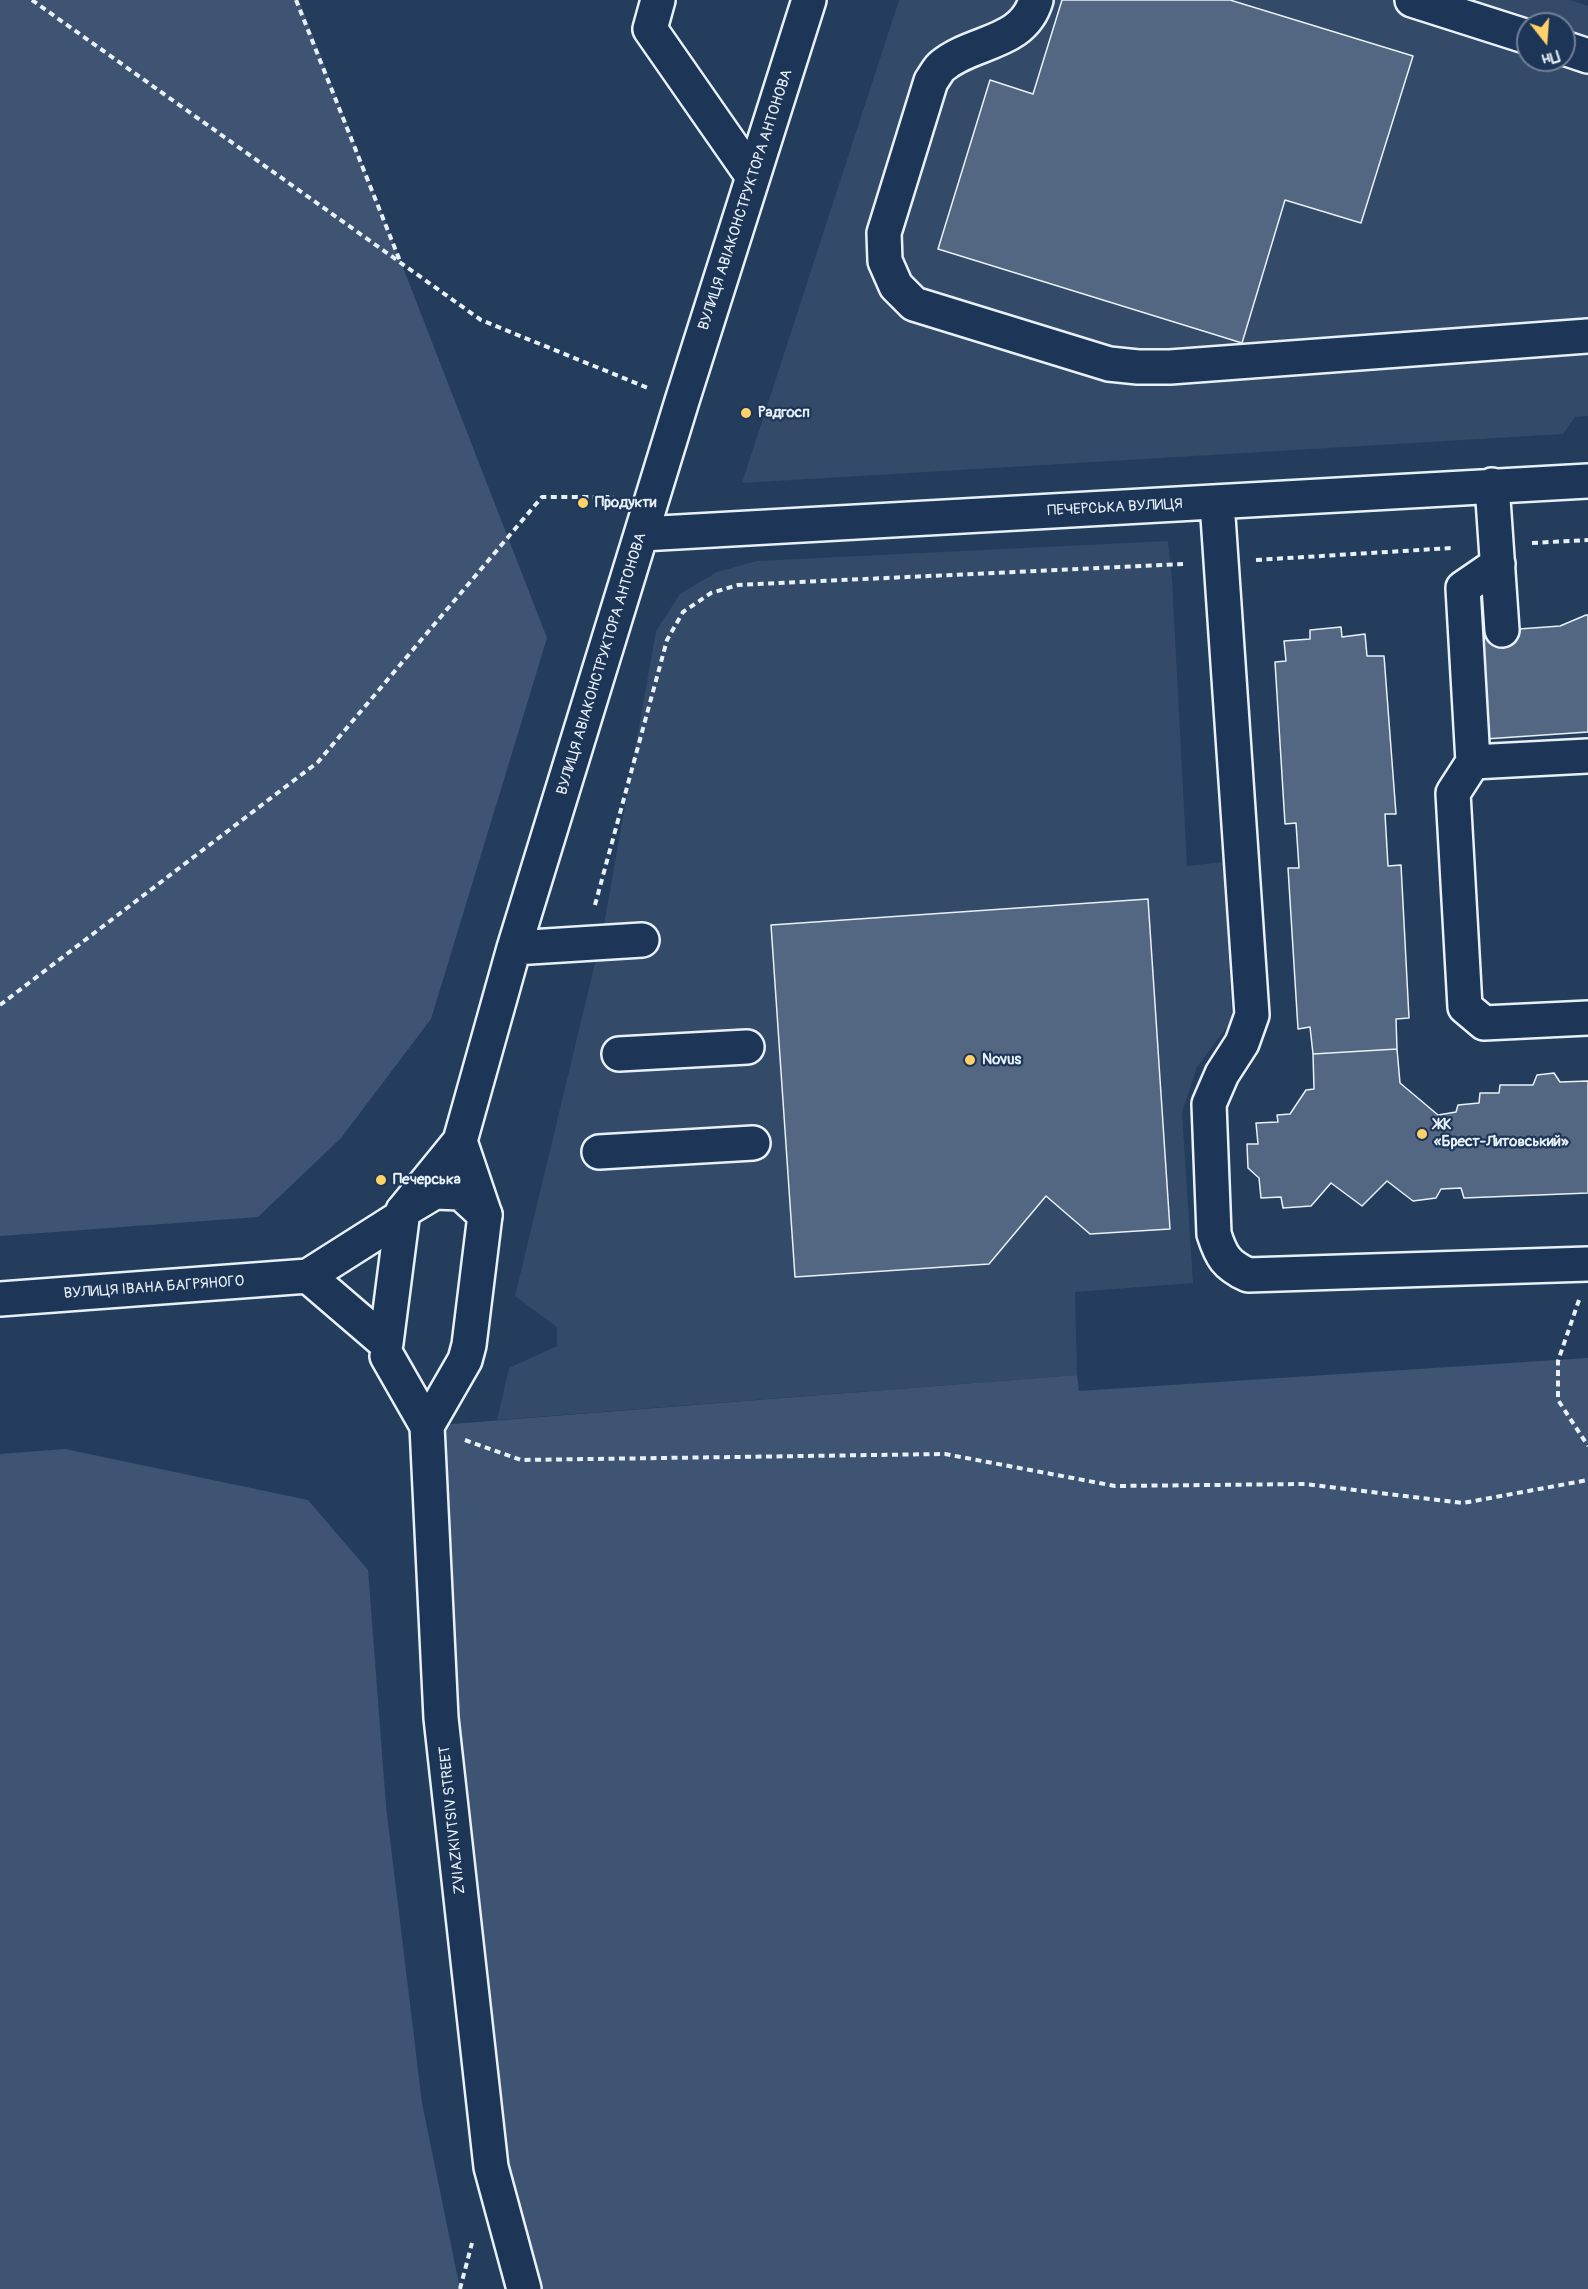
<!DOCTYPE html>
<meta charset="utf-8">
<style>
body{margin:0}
#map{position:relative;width:1588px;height:2289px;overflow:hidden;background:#253d5d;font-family:Pangolin,sans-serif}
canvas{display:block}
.north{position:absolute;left:1516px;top:12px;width:60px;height:60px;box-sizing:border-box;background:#1d3557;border:2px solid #6e8097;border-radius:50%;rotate:163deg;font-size:16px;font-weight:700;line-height:24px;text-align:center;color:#e8f1f8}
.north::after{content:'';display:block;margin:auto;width:21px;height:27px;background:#ffd166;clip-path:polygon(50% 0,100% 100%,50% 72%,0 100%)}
</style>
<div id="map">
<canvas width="1588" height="2289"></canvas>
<div class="north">Пн</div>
</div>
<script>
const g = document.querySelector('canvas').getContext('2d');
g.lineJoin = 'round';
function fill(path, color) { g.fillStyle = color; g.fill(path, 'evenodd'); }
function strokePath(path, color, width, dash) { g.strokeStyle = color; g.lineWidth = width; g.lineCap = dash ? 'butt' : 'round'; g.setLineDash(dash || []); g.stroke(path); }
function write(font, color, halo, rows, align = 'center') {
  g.font = font + ' Pangolin,sans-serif'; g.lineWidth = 4.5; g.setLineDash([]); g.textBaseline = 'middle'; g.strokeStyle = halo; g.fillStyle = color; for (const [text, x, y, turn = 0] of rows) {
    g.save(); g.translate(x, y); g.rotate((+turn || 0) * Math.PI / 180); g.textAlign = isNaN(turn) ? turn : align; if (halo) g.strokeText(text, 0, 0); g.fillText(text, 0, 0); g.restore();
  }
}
fill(new Path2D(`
 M899,0H1570L1588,6V416L1575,417L1563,434L742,483ZM1528,24H1564V60H1528Z
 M1168,541L1172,580L1187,866L1223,862L1232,1020L1197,1067L1182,1112L1193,1283L1075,1292L1077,1375L497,1420L509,1368L557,1346V1327L515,1296L603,930L656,631L680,594L717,572L757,561Z`), '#334a68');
fill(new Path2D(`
 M0,0H299L547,638L431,1019L341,1138L258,1217L0,1236Z
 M1588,1358V2289H524L491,2167L427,1426L1077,1375L1079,1391Z
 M65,1449L308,1500L368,1570L386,1806L422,2103L460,2289H0V1454Z`), '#3e5472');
const building = new Path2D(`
 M1062,0H1230L1413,56L1361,223L1285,200L1242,343L938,249L990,80L1033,94Z
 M1586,615H1588V732L1485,739L1478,632L1560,626Z
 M1341,627L1342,637L1365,634L1367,656H1384L1396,814H1385L1388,866L1401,865L1409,1018L1396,1019L1397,1049L1313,1054L1310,1027L1298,1029L1288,868H1299L1296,823L1285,824L1275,662L1286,661L1284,641L1310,639V630Z
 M1148,899L1170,1229L1090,1234L1046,1196L989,1264L795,1277L771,925Z
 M1397,1049L1400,1083L1438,1115L1456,1112L1458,1105L1479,1103L1480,1093H1499L1500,1085H1533L1537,1075L1554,1073L1560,1082L1588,1081V1193L1464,1198L1461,1188L1441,1189L1436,1198L1413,1201L1387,1181L1362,1206L1331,1183L1311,1206L1283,1208L1281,1197L1261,1198L1259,1178L1248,1168L1247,1144H1258L1256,1123L1278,1122L1277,1115L1290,1114L1306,1090L1314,1089L1313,1054Z`);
fill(building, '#536782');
strokePath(building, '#e8f1f8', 1.5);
const minor = new Path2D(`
 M658,0L650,29L753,177
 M1036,0C1023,45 973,40 942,66C938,69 935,76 931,81L884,233L885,261L896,286L914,304L1109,364L1138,367H1170L1588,336
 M1412,0L1528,37
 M1564,48L1588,56
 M1492,485L1502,630
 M1217,502L1252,1015L1242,1043L1222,1074L1209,1104L1214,1234C1221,1256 1226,1265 1248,1275L1588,1264
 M642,534L1588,481
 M1588,756L1473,762L1453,793L1465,1007L1484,1023L1588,1018
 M1473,762L1463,588L1498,564
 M514,948L642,940
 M619,1054L747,1047
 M460,1141L485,1215
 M599,1152L753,1143
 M403,1211L460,1141L514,948L682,401L809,0`);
const major = new Path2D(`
 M308,1276L386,1343
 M0,1299L308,1276L401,1217
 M386,1343L403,1211L435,1192L461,1193L485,1215L469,1345L465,1360L427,1426
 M387,1356L427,1426L441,1718L491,2167L524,2289`);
strokePath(minor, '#e8f1f8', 38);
strokePath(major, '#e8f1f8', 38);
strokePath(new Path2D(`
 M32,0L481,320L648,388
 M296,0L400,261
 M1532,543L1588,540
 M1256,560L1452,548
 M595,905L667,640L683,612L711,593L738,585L1183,564
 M0,1005L318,762L542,497H614
 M1579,1300L1558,1361V1400L1588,1446
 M465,1440L521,1460L945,1454L1115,1486L1305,1484L1463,1503L1588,1480
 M460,2289L472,2243`), '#e8f1f8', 4, [6, 4.5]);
strokePath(minor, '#1d3557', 33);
strokePath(major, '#1d3557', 33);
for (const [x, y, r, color] of [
 [746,413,6,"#ffd166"],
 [583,503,6,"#ffd166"],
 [970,1060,6,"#ffd166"],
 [1422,1134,6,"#ffd166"],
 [381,1180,6,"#ffd166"]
]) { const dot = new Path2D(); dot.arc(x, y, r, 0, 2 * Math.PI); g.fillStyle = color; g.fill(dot); strokePath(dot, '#1d3557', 2); }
write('15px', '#e8f1f8', '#1d3557', [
 ["ВУЛИЦЯ АВІАКОНСТРУКТОРА АНТОНОВА",746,200,-72],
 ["ПЕЧЕРСЬКА ВУЛИЦЯ",1115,508,-3],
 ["ВУЛИЦЯ АВІАКОНСТРУКТОРА АНТОНОВА",602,664,-73],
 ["ВУЛИЦЯ ІВАНА БАГРЯНОГО",154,1288,-4],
 ["ZVIAZKIVTSIV STREET",453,1820,-96]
]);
write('bold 15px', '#e8f1f8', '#1d3557', [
 ["Радгосп",758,413],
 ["Продукти",595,503],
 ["Novus",982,1060],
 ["ЖК",1434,1125],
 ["«Брест-Литовський»",1434,1142],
 ["Печерська",393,1180]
], 'left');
</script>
